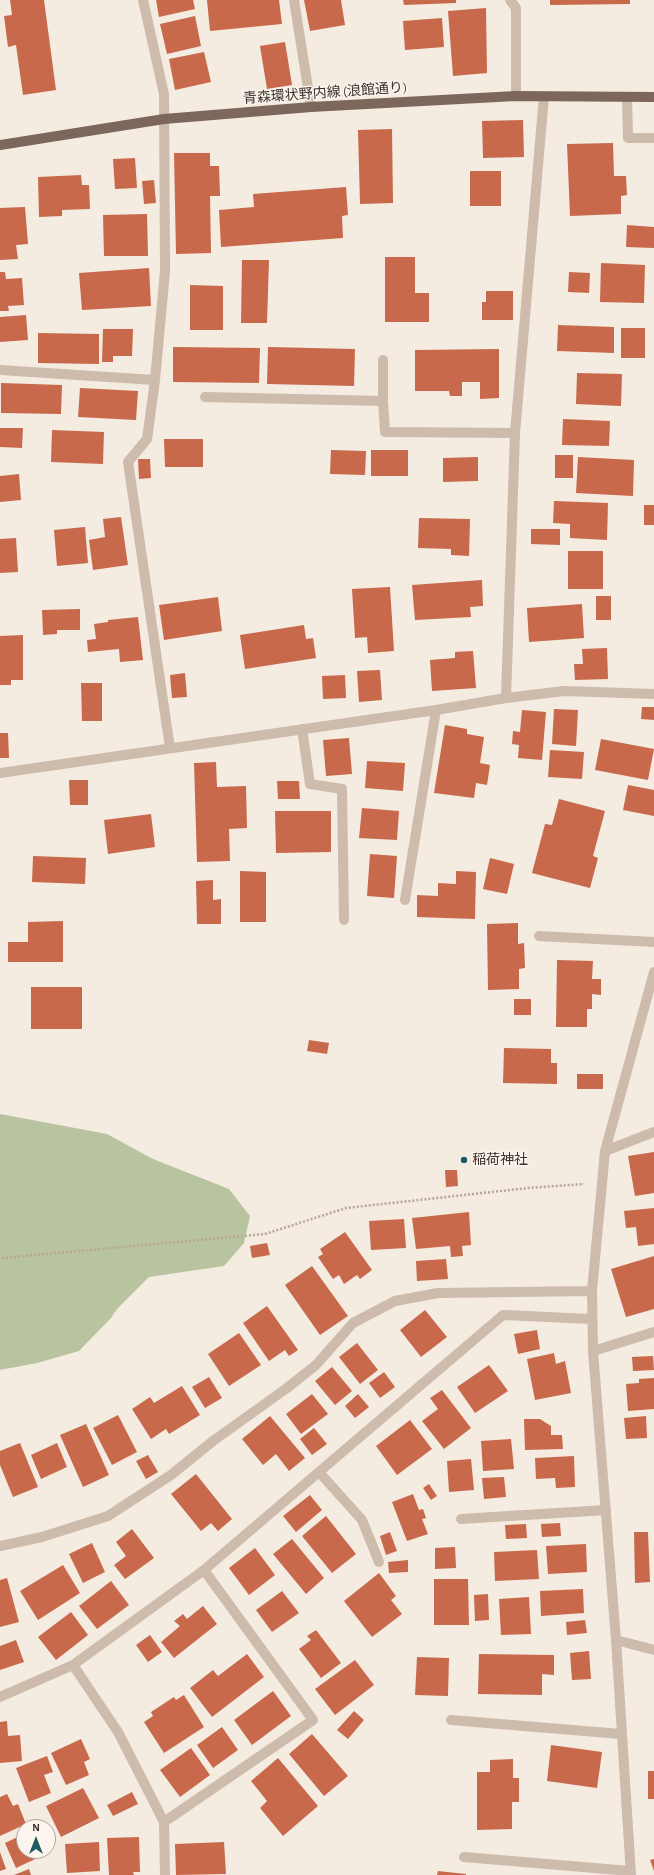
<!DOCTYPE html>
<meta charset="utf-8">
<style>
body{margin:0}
#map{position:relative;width:654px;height:1875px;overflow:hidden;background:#f4ebe1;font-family:"Alegreya Sans",sans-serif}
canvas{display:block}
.north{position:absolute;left:16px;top:1819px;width:40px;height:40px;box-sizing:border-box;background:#fbf5ee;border:1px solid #aea6a0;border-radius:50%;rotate:0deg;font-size:11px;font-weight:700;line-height:16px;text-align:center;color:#3b302b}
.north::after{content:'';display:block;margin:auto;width:14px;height:18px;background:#1f5a5e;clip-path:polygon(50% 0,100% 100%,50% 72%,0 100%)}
</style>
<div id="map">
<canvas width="654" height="1875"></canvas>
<div class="north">N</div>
</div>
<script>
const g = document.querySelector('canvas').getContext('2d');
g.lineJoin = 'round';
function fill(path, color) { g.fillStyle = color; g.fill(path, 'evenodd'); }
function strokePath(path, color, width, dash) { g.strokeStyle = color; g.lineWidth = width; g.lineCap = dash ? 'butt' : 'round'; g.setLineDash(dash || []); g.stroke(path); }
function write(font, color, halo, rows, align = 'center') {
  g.font = font + ' "Alegreya Sans","Noto Sans JP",sans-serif'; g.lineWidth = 3; g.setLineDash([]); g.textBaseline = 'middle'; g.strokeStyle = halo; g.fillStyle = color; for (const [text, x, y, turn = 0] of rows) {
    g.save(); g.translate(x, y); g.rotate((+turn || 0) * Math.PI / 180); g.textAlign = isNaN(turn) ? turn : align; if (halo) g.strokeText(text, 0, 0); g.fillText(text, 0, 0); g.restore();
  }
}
fill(new Path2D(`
 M0,1114L107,1134L153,1159L229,1189L250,1216L244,1243L224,1266L149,1277L117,1309L111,1318L79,1351L37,1363L0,1370Z`), '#b8c4a0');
fill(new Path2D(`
 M10,0H44L56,90L23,95L16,45L8,47L4,16L12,15Z
 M156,0H193L195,9L159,17Z
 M207,0H279L282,24L210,31Z
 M304,0H341L345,25L310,31Z
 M403,0H456V3L404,5Z
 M550,0H630V4L550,5Z
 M486,8L487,73L453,76L448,11Z
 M195,16L201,46L167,54L160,24Z
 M442,18L444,47L405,50L403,21Z
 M285,42L292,85L267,89L260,46Z
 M204,52L211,82L175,90L169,59Z
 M523,120L524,157L483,158L482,121Z
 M392,129L393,203L360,204L358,130Z
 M613,143L614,176H626L627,195L621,196V214L570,216L567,144Z
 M174,153H210V166H219L220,196H210L211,253L176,254Z
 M135,158L137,188L115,189L113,159Z
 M470,171H501V206H470Z
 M81,175L82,185H89L90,209L62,210V216L39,217L38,177Z
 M154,180L156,203L144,204L142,181Z
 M346,187L348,215L342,216L343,238L221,247L219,210L254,207L253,194Z
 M25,207L28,244L16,245L18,259L0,260V208Z
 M147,214L148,256H104L103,215Z
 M627,225L654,227V248L626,247Z
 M385,257H415V293H429V322H385Z
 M242,260H269L267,323H241Z
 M601,263L645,265L644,303L600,302Z
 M149,268L151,306L82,310L79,273Z
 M0,272H5L6,279L22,278L24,305L8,306L9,311H0Z
 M569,272L590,273L589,293L568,292Z
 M190,285L223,286V330H190Z
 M486,291H513V320H482V302H486Z
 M26,315L28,340L0,342V317Z
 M558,325L614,327V353L557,351Z
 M621,328H645V358H621Z
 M103,329H133L132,356H113V362H102Z
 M38,333L99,334V364L38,363Z
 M173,347L260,348L259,383L173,382Z
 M268,347L355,349L354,386L267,384Z
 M499,349V398L480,399V382H462V396H450L449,391H415V350Z
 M577,373L622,374L621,406L576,404Z
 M1,383L62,385L61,414L1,413Z
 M80,388L138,391L136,420L78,417Z
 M563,419L610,421L609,446L562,445Z
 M0,428H23L22,448L0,447Z
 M52,430L104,432L103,464L51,462Z
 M164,439H203V467H165Z
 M331,450L366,451L365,475L330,474Z
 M371,450H408V476H371Z
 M555,455H573V478H555Z
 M478,457V481L443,482V458Z
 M578,457L634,460L633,496L576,493Z
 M138,459H150L151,478L139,479Z
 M19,474L21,500L0,502V476Z
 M554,501L608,503L607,540L570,538V524L553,523Z
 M644,505H654V525H644Z
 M121,517L128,565L93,570L89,540L105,537L103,519Z
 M419,518L470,519L469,556L451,555V549L418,548Z
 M85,527L88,563L57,566L54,530Z
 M531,529H560V545L531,544Z
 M16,538L18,572L0,573V539Z
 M568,551H603V589H568Z
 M482,580L483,606L470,607L471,617L415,620L412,585Z
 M390,587L394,651L368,653L367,637L355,638L352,589Z
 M596,596H611V620H596Z
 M218,597L222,631L164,640L159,605Z
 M582,604L584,638L529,642L527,608Z
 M80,609V630H57V634L43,635L42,610Z
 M138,617L143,660L120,662L119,649L88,652L87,640L96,639L94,624L108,622V620Z
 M304,625L306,639L313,638L316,658L245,669L240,635Z
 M23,635V680H11V685H0V636Z
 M607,648L608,679L575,680L574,664H583L582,649Z
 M473,651L476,688L432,691L430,660L455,658V652Z
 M380,670L382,700L359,702L357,671Z
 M185,673L187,697L172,698L170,675Z
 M345,675L346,698L323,699L322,676Z
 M81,683H102V721H82Z
 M642,707H654V720L641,719Z
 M554,709L578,710L576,746L552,744Z
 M522,710L546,712L542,760L518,758L519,745L512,744L513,731L520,732Z
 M445,725L467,729V734L484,737L480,763L490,765L487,785L476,783L474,798L434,793Z
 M0,733H8L9,758H0Z
 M349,738L352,774L326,776L323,740Z
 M601,739L654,749L648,780L595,770Z
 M550,750L584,752L582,779L548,777Z
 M367,761L405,763L403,791L365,788Z
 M216,762L217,787L246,786L247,828L229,829L230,861L197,862L194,763Z
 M69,780H88V805H70Z
 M277,781H299L300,799H278Z
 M628,785L654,790V816L623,810Z
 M559,799L605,811L593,856L598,858L590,888L532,873L545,824L552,825Z
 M362,808L399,811L397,840L359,838Z
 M275,811H331V852L276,853Z
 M151,814L155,847L108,854L104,820Z
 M370,854L397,856L394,898L367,896Z
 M33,856L86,858L85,884L32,882Z
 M490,858L514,864L507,894L483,889Z
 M240,871L266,872V922H240Z
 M456,871L476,872L475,919L417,917V895L438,896V883L456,884Z
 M213,880V900L221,899V924H197L196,881Z
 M63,921V962H8V942H28V922Z
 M518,923V944L524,943L525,968L519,969V989L488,990L487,924Z
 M557,960L593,961L592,979H601V995L592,994V1009H587V1027H556Z
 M31,987H82V1029H31Z
 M514,999H531V1015H514Z
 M309,1040L329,1043L327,1054L307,1051Z
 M504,1048L551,1049V1063H557V1084L503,1083Z
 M577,1074H603V1089H577Z
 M654,1152V1193L635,1196L628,1156Z
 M445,1170H457L458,1186L446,1187Z
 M654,1208V1244L638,1246L636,1227L626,1228L624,1211Z
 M469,1212L471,1245L462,1246L463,1256L451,1257L450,1246L416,1249L412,1218Z
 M404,1219L406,1248L371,1250L369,1221Z
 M345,1232L372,1270L360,1279L357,1275L344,1284L339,1275L333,1279L318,1257L323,1254L320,1249Z
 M267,1243L270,1255L252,1258L250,1246Z
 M654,1256V1309L626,1317L611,1269Z
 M446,1259L448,1279L417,1281L416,1261Z
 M312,1266L348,1316L320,1335L285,1285Z
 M267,1306L298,1350L289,1356L285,1350L269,1361L243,1323Z
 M425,1310L447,1337L421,1357L400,1330Z
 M537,1330L540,1349L518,1354L514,1334Z
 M239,1333L261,1365L229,1386L208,1354Z
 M357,1343L378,1370L360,1384L339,1357Z
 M554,1353L556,1364L565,1361L571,1393L535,1400L527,1359Z
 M653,1356L654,1370L633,1371L632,1357Z
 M489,1365L508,1391L475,1413L457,1387Z
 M332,1367L352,1391L335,1405L315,1381Z
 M384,1372L395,1387L380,1398L369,1383Z
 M209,1377L222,1398L205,1408L192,1387Z
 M654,1378V1409L628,1411L626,1384L639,1383V1379Z
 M182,1386L200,1415L169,1434L166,1429L151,1439L132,1409L150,1397L154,1403Z
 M442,1390L471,1428L444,1449L422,1421L438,1409L430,1398Z
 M312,1394L328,1414L301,1434L286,1414Z
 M358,1394L369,1407L355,1418L345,1406Z
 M118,1415L137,1452L112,1465L93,1428Z
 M270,1416L305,1458L289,1471L276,1454L263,1465L242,1439Z
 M646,1416L647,1438L626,1439L624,1418Z
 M524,1419H540L551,1426V1435H562L563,1449L525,1450Z
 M410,1420L432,1449L397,1475L376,1446Z
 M86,1424L109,1475L83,1487L60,1435Z
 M314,1428L327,1444L312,1455L300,1439Z
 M511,1439L514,1469L483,1471L481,1441Z
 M20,1443L38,1487L13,1497L0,1465V1451Z
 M57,1443L67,1467L41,1479L31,1455Z
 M148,1455L158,1472L146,1479L136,1461Z
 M574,1456L575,1487L556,1488L555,1478L536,1479L535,1458Z
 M471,1459L474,1490L449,1492L447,1461Z
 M196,1474L232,1519L218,1531L211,1523L201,1531L171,1494Z
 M504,1477L506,1497L484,1499L482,1478Z
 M429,1484L437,1496L431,1500L423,1488Z
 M413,1494L419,1510L423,1509L426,1518L422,1519L428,1534L407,1541L392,1502Z
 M310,1495L322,1510L296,1532L283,1516Z
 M326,1516L356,1554L332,1573L302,1536Z
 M560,1523L561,1536L542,1537L541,1524Z
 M526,1524L527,1538L506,1539L505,1525Z
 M132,1529L154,1558L125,1579L114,1565L126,1556L116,1542Z
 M390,1532L397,1551L386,1555L380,1536Z
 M634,1532H648L650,1582L635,1583Z
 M292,1539L324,1578L306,1594L273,1554Z
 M92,1543L105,1572L83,1583L69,1554Z
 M586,1544L587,1572L548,1574L546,1546Z
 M455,1547L456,1568L435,1569V1548Z
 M255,1548L275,1575L249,1595L229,1568Z
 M537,1550L539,1579L495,1581L494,1552Z
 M408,1560V1572L389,1573L388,1562Z
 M63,1565L80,1593L38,1620L20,1591Z
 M379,1573L396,1596L391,1600L402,1614L372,1637L344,1601Z
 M7,1578L19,1622L0,1627V1580Z
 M434,1579H468L469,1625H434Z
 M111,1581L129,1605L97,1629L79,1606Z
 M583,1589L584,1613L541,1616L540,1591Z
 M282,1591L299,1613L272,1632L256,1610Z
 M488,1594L489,1620L475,1621L474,1595Z
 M529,1597L531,1634L501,1635L499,1599Z
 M203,1606L217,1624L174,1658L161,1642L180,1626L174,1621L183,1614L187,1619Z
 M71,1612L88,1635L56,1660L38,1637Z
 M585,1620L587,1633L567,1635L566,1622Z
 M316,1630L341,1663L321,1678L299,1649L311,1640L307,1636Z
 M150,1635L162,1652L148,1662L136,1645Z
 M16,1640L24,1662L0,1670V1646Z
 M589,1651L591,1679L572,1680L570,1653Z
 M247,1654L264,1677L212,1717L190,1688L213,1670L218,1676Z
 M479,1654L554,1655V1675L542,1674V1695L478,1694Z
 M417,1657L449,1658L448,1696L415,1695Z
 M355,1660L374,1685L335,1715L315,1689Z
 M273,1691L291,1716L252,1745L234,1720Z
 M184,1695L204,1727L164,1753L144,1722L153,1716L151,1712L174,1697L176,1700Z
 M354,1711L364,1720L348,1739L337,1730Z
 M7,1721L8,1736L20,1735L22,1761L0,1763V1722Z
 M222,1727L238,1750L213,1768L197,1745Z
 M312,1734L348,1776L324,1796L289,1754Z
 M81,1739L90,1759L84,1762L89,1775L66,1785L51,1753Z
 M551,1745L602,1752L597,1788L547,1781Z
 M191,1748L210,1775L180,1797L160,1770Z
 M47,1756L53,1772L44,1775L51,1793L29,1802L16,1768Z
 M278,1758L318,1806L283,1836L260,1808L267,1801L251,1781Z
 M513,1759V1778H519V1802H512V1829L477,1830V1772H490V1760Z
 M648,1771H654V1799H648Z
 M83,1788L99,1818L61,1837L46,1806Z
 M132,1792L138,1804L113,1816L107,1805Z
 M7,1794L13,1806L18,1804L26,1824L0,1836V1797Z
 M24,1834V1851H42L44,1855L16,1868L5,1843Z
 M139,1837L140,1872H133L134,1875H109L107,1838Z
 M99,1842L100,1871L67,1873L65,1844Z
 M224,1842L226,1874L176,1875L175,1844Z
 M0,1852L6,1869L0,1871Z
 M654,1859V1871L650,1860Z
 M29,1869L31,1875H14Z
 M438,1871L466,1874V1875H437Z`), '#c8694b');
strokePath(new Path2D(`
 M2,1258L265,1234L346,1208L528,1188L584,1184`), '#b9a596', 2.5, [2, 2]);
strokePath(new Path2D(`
 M627,97L628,138H654
 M205,397L383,401V360
 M383,401L385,432L515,433
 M302,729L310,784L342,789L344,920
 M539,936L654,942
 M319,1472L362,1520L379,1562
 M461,1519L606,1510
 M451,1720L621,1734
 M464,1857L630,1871`), '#cdbbac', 10);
strokePath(new Path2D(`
 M143,0L164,94L165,271L155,380L147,439L128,462L170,748
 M294,0L311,107
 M510,0L516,8V96
 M0,370L155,380
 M506,698L515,433L544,96
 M0,773L436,710L506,698L564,691L654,694
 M405,900L436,710
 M605,1151L654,1132
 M593,1351L654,1332
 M0,1546L42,1537L108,1516L171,1475L213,1441L287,1388L316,1365L353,1323L395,1301L438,1293L592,1291
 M616,1640L654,1650
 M73,1665L204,1570L503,1315L592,1319
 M0,1697L73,1665L118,1732L164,1822L165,1875
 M164,1822L313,1720L204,1570
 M631,1875L616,1640L593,1351L592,1291L605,1151L654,972`), '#cdbbac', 10);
strokePath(new Path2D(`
 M0,145L164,119L311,107L516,96L654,97`), '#7d675c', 10);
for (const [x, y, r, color] of [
 [464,1160,4,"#1f5a5e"]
]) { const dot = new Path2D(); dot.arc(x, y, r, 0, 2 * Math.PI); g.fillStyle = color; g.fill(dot); strokePath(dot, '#fbf5ee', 1.5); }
write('14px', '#3b302b', '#fbf5ee', [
 ["青森環状野内線 (浪館通り)",325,93,-4]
]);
write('14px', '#3b302b', '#fbf5ee', [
 ["稲荷神社",472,1160]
], 'left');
</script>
